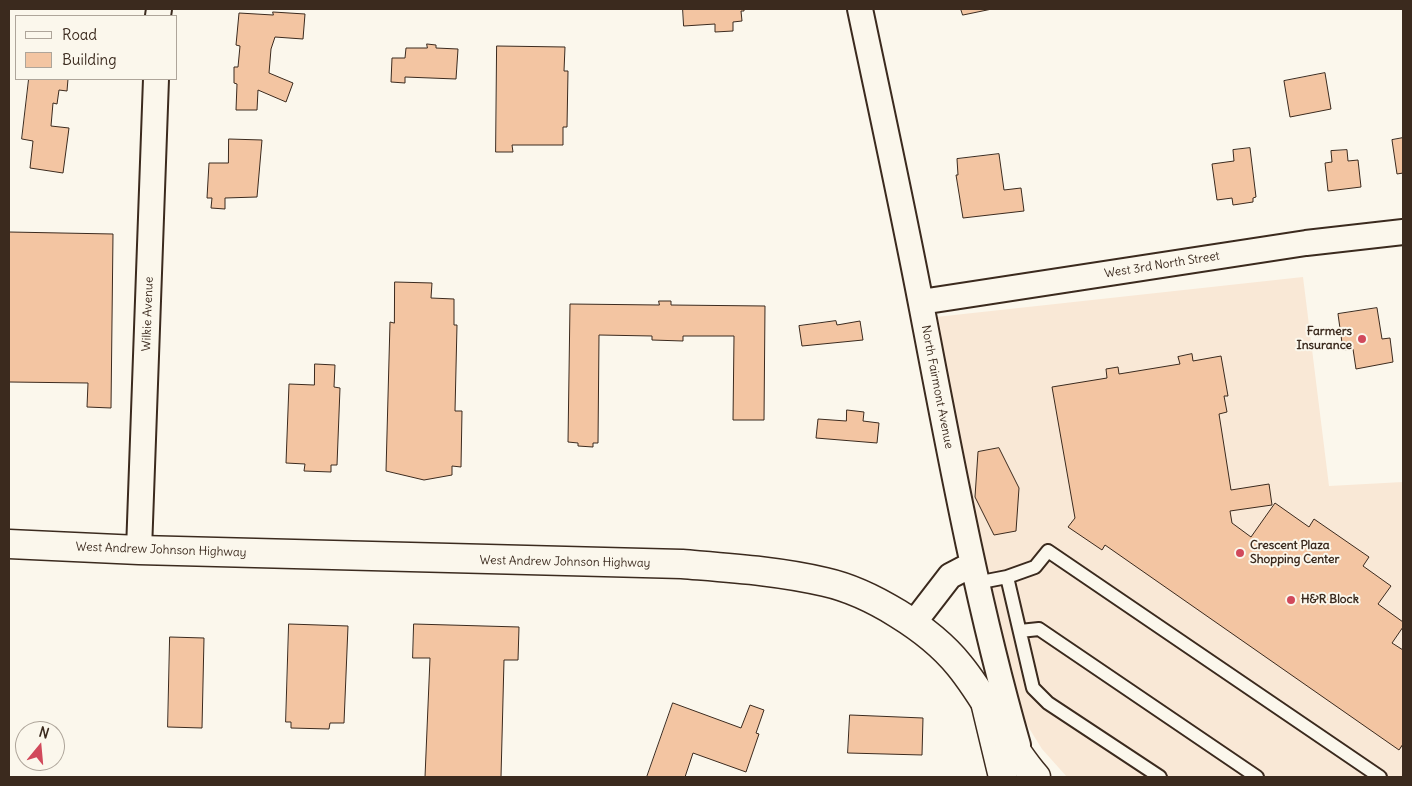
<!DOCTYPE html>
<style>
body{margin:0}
#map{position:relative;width:1412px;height:786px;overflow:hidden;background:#fbf7ec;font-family:Delius,sans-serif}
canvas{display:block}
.frame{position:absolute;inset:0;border:10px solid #3b2a1e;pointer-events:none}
.legend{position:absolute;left:15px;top:15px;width:162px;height:65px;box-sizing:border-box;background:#fbf7ec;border:1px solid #aea59a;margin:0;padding:6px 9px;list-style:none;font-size:15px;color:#3b2a1e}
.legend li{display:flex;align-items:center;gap:10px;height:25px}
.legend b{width:25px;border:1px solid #aea59a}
.north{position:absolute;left:15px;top:721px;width:50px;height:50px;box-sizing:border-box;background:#fbf7ec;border:1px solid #aea59a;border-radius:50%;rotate:17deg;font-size:14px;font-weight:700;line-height:20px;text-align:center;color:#3b2a1e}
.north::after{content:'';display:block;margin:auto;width:18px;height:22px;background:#d1495b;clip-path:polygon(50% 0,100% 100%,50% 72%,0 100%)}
</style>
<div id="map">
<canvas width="1412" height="786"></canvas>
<div class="frame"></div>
<ul class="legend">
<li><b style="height:6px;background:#fbf7ec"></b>Road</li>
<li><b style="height:14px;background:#f3c5a2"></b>Building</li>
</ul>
<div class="north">N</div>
</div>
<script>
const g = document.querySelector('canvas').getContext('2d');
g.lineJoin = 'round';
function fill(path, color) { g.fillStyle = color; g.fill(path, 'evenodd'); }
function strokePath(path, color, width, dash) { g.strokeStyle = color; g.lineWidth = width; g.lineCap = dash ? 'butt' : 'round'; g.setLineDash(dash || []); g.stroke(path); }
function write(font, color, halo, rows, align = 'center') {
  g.font = font + ' Delius,sans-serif'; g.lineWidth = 4; g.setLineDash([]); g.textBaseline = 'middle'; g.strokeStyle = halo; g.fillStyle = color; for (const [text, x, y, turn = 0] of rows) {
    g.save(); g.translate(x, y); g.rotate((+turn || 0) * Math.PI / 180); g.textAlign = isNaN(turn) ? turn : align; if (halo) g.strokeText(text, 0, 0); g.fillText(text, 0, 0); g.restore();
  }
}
fill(new Path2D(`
 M1303,277L1329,486L1403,482V777H1067L1042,749L1024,720L1011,686L935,336L936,317Z`), '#f9e8d6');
const building = new Path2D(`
 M683,9H744V11H741L742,21L733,22V31L715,32V24L684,26Z
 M961,9H992L963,15Z
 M273,12L305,14L303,39L275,37L271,49L269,73L293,83L286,102L258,90L257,110H236L237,84L234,83V67H238L240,46L236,45L239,13L273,15Z
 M427,44L436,45V48L458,49L456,79L405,77V83L391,82L392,58H405L406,48H427Z
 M497,46L565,47L564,71H568L567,127H563V145H512L513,152H496Z
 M1325,73L1331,109L1290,117L1284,81Z
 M29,79H68L67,91L59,90L57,104L53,103L51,126L69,128L63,173L30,168L33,141L22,139Z
 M1403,138V173L1397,174L1392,140Z
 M229,139L262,140L257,197L225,198V209L211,208L212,198H207L209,163H228Z
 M1250,148L1256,197L1253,198V202L1233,205L1232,198L1217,200L1212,164L1234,161L1233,150Z
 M1347,150L1348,161L1358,160L1361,187L1328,191L1325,163L1332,162L1331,151Z
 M999,154L1004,190L1021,188L1024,211L963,218L956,175H958L957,159Z
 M9,232L113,234L111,408L87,407L88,383L9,382Z
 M395,282L432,283L431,298L454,299V325H457L455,411H462L461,467L452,466V475L424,480L386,471L390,322L394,323Z
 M659,301H671V305L765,306L764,420H733L734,336H683V341L652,340V336L599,335L598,443H593V447L578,446V443L568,442L570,304L659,305Z
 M1377,308L1382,339L1390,338L1393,362L1356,369L1353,349L1343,350L1338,314Z
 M836,321L837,325L860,321L863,340L802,346L799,326Z
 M1192,354L1193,361L1221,356L1228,396H1224L1227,412L1219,414L1231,490L1269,484L1272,505L1230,511L1232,523L1251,537L1275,503L1309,527L1314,519L1369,557L1363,566L1391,586L1378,604L1403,622V627L1392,643L1403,650V744L1399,750L1105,545L1102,550L1068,527L1075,518L1052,387L1107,378L1106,369L1118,367L1119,374L1180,364L1178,357Z
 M315,364L335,365L334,387L340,388L337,465H331V472L304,471L305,464L286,463L289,384L314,385Z
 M847,410L864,412L863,421L879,423L877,443L816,438L818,419L846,421Z
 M999,448L1019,488L1016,531L994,535L975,497L978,452Z
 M289,624L348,626L344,723H330L329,729L291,728V722H286Z
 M414,624L519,627L518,660H504L501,777H425L430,658H413Z
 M170,637L204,638L202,728L168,727Z
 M673,703L741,728L750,705L764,710L756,733L759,734L746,772L693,753L685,777H647Z
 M850,715L923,718L922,755L848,753Z`);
fill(building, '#f3c5a2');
strokePath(building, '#3b2a1e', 1);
const service = new Path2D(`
 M1007,577L1033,688L1048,703L1160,777
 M976,583L1007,577L1035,567L1048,551L1380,777
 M1020,631L1039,629L1257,777`);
const minor = new Path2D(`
 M860,9C881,109 903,209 922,309C950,455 977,602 1018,745
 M158,16L159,9
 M921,302L1306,243L1403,232
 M139,550L156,79
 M913,624L950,576L971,565`);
const tertiary = new Path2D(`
 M986,706L1003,777`);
const secondary = new Path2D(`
 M9,544L139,550L682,564C730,568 779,571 825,582C870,592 930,629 959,665C988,700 1006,743 1036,777`);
strokePath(service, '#3b2a1e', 16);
strokePath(minor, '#3b2a1e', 28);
strokePath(tertiary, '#3b2a1e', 31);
strokePath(secondary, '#3b2a1e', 31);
strokePath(service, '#fbf7ec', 12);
strokePath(minor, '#fbf7ec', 24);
strokePath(tertiary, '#fbf7ec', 28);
strokePath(secondary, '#fbf7ec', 28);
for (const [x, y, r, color] of [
 [1362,339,5,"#d1495b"],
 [1240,553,5,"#d1495b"],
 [1291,600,5,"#d1495b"]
]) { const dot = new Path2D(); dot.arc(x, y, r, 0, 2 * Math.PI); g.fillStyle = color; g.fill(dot); strokePath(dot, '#fbf7ec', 2); }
write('12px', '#3b2a1e', '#fbf7ec', [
 ["West 3rd North Street",1162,265,-9],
 ["Wilkie Avenue",148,314,-88],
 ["North Fairmont Avenue",937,387,79],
 ["West Andrew Johnson Highway",161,550,2],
 ["West Andrew Johnson Highway",565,562,1]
]);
write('bold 12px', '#3b2a1e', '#fbf7ec', [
 ["Farmers",1352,332,"right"],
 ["Insurance",1352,346,"right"],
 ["Crescent Plaza",1250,546],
 ["Shopping Center",1250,560],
 ["H&R Block",1301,600]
], 'left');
</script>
